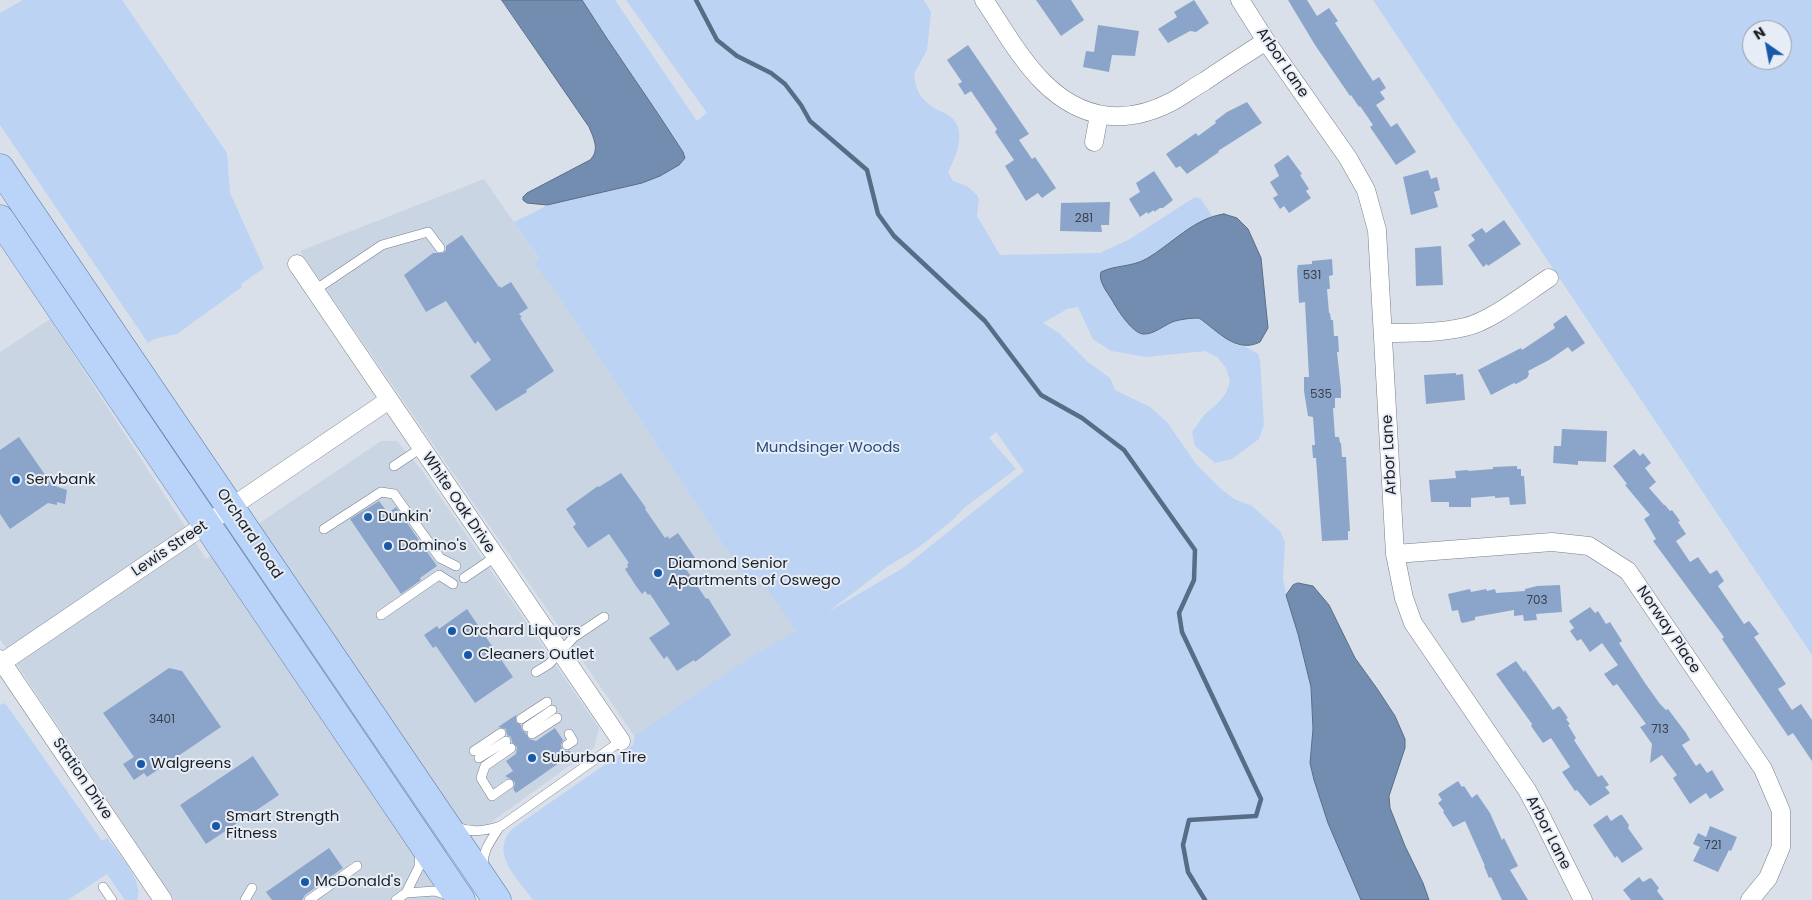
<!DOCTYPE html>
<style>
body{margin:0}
#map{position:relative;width:1812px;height:900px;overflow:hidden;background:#d9e0ea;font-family:Poppins,sans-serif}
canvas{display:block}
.north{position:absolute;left:1742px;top:20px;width:50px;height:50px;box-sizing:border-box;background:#e7edf7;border:1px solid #969ba2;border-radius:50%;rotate:327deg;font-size:14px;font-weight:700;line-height:20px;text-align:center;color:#1c1f22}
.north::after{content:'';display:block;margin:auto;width:18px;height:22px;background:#1758a8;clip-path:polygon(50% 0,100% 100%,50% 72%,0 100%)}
</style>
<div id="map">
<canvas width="1812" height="900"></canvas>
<div class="north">N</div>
</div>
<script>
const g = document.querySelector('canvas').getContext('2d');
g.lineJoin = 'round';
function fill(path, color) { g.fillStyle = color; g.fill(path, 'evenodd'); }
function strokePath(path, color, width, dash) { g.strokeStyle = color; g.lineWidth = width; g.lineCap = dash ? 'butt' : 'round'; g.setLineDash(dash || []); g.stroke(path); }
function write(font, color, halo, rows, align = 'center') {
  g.font = font + ' Poppins,sans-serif'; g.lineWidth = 4; g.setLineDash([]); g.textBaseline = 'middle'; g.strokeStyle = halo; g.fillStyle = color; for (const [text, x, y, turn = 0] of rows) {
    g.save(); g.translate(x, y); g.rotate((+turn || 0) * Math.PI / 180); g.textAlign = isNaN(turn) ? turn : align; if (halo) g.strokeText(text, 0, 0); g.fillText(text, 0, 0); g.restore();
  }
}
fill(new Path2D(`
 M484,179L799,634L637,740L300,251Z
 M50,319L206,559L381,441H397L421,469L599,728L594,748L426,869L448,900H174L0,639V352Z`), '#cad5e4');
fill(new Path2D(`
 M23,0H122L227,153L230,193L264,268L241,284L242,287L177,334L154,339L148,343L0,125V13Z
 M582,0H615L697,121L707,113L626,0H924L931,12L927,50L914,74C915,80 916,88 919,93C925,104 936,109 946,114C969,125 957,156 948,172L953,181L967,186L977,195L979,199L977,216L1000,255L1100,253L1130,239L1195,197L1201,199L1212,216L1146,259L1136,264L1116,267L1134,330C1151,339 1159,326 1175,321C1183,319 1191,318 1199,318L1237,345L1246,347L1258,354L1260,360L1264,425L1259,439L1232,459L1215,463L1195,446L1192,432L1205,414L1218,403L1226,393L1230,381L1226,368L1217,357L1205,351L1147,357L1111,351L1093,339L1078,307L1067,309L1043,323L1059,333L1088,362L1110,378L1115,390L1150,407L1167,422L1196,464L1221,489L1234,499L1252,506L1280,531L1285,542L1283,578L1286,595L1298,634L1311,687L1313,729L1310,763L1314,780L1328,823L1361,900H533C518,879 489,853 512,829L633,745L634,738L636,735L752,656L796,631L759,577L749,583L561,299L535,264L539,258L514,222L676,142ZM996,432L1024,471L903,568L828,612L888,566L918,548L955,518L964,508L1016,469L989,438Z
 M1373,0H1812V655ZM1752,30H1782V60H1752Z
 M4,703L8,707L102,841L107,838C118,853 145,882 137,900H125L107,874L68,900H0V705Z`), '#bcd3f3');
const water = new Path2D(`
 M502,0H582C614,51 650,100 683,152L685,158L679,165L660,176L642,183L547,205L527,203L523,200V197L527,193L590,160C600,150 594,139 589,127Z
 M1224,214L1237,218L1248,229L1261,258L1268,328L1260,342C1236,354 1218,331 1199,318C1191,318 1183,319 1175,321C1165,324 1154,335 1143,334C1132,333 1117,309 1112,300C1107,292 1098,281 1101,272C1115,265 1132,267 1146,259C1172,244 1194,218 1224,214Z
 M1298,583L1313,586L1329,605L1355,658L1378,690L1395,716L1405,739V748L1389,796L1390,808L1405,846L1423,883L1429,900H1361L1328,823L1314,780L1310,763L1313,729L1311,687L1298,634L1286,595L1293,585Z`);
fill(water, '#738db1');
strokePath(water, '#596c86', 1);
strokePath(new Path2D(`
 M696,0L717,40L737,56L771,73L785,84L801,105L810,121L867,170L878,214L894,236L985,321L1041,395L1082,418L1124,450L1195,550L1194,580L1179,613L1182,632L1261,799L1256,816L1189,820L1183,845L1188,872L1205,900`), '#596c86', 4.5);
fill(new Path2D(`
 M1036,0H1071L1084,20L1061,36Z
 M1194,0L1209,23L1196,32L1190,31L1168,43L1158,29L1177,17L1174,12Z
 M1288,0H1307L1317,16L1329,8L1338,21L1335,23L1373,81L1379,77L1386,88L1380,92L1385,99L1376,105L1391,127L1397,123L1416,152L1396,165L1370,127L1373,125L1360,106L1359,107L1351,95L1350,96L1315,45Z
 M1098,25L1139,31L1135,56L1112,55L1109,72L1083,67L1086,51L1094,52Z
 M968,45L1029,134L1019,140L1032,159L1035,157L1056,188L1042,198L1038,193L1026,201L1005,166L1014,160L995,132L997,129L971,91L965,95L958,84L962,82L947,60Z
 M1247,102L1262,123L1218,151L1219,152L1187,174L1180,166L1176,168L1166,154L1196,133L1198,136L1216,123L1215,121L1227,112Z
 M1288,155L1302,174L1300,175L1309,189L1306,191L1311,198L1289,213L1284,206L1280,209L1273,198L1278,195L1270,182L1279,176L1274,165Z
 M1428,170L1431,179L1437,177L1440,190L1434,192L1438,207L1411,215L1403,177Z
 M1154,171L1173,200L1163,208H1160L1154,212V210L1148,214L1147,212L1140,217L1129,199L1140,192L1136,183Z
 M1110,202L1109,225H1101L1102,232L1060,231L1061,203Z
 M1504,220L1521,244L1488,266L1487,264L1483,267L1468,245L1475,240L1471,235L1482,228L1486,233Z
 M462,235L499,287L500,286L501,288L511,282L528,308L519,314L522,317L520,318L554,371L526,390L527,392L496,411L470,376L491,360L478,341L475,344L446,301L426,312L404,275L433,253H443L446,250V246Z
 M1441,246L1443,285L1416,286L1415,248Z
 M1332,259L1333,275L1329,276L1330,289H1327L1329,313H1330L1331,320H1333L1334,336H1338L1339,352H1337L1341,389V398H1335V408H1333L1335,437H1339L1340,443H1341L1342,457H1346L1350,531H1348V540L1322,541L1316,458H1313L1312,445H1315L1313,417L1308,416L1304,391V377H1309L1305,302L1299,303L1297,270L1298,265L1312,264V261Z
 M1566,315L1585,343L1572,352L1568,347L1549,360L1528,371L1529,374L1527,378L1516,384L1514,383L1491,395L1478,370L1521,348L1522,350L1555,328L1553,324Z
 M1456,373V375L1463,374L1465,400L1426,404L1424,375Z
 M1562,429L1607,431L1606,462L1578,461V465L1553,463L1554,446H1561Z
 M19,437L52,485L67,490L65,504L57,502V505L48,503L10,529L0,514V450Z
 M1634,449L1640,456L1643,453L1651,463L1645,468L1656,482L1649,488L1664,505H1665L1670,511L1672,510L1680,521L1678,522L1686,534L1676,541L1690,562L1698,557L1710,574L1717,570L1724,581L1718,586L1744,624L1749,621L1759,634L1754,637L1786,684L1778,689L1792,710L1801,704L1812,720V761L1793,733L1788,736L1722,639L1724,637L1653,541L1656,539L1644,519L1650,515L1625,485L1627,484L1613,466Z
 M1517,466V469H1521V476H1524L1526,504L1510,505L1509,497L1495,498V496L1471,498V507H1449V502H1431L1429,480L1456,478L1455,471L1468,470V471L1493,469V467Z
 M621,473L646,508L645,509L665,538L668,536L669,539L678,533L695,558L686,564L689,567L686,569L706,599L708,598L731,635L695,662L694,660L677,671L667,656L664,659L649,638L670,624L650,594L648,595L645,591L642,594L636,586L625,569L628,567L627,564L629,563L609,534L588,548L573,527L576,524L566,509L598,486L599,487Z
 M379,501L388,513L396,507L437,566L420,578L421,580L401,594L350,519Z
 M1560,585L1562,612L1536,614L1537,620L1524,621L1523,615L1514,616V610L1475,617V620L1463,623L1461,622L1458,610L1452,611L1448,594L1470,589L1471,592L1486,589L1487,591L1495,589L1496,593L1525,591V589L1537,586Z
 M1590,607L1595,613L1598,611L1606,624L1610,622L1622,641L1619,643L1645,683L1660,704L1666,710L1668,709L1686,733L1690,740L1682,745L1696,766L1700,763L1707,773L1712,770L1724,790L1710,799L1706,793L1690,804L1673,778L1677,775L1662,755L1650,763L1652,744L1640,727L1646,724L1617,684L1613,686L1604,674L1618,665L1602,643L1590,652L1581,639L1577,641L1570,631L1574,628L1569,621Z
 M467,609L513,677L475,703L436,646L433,648L424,635L437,626L439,629Z
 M1516,661L1524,672L1525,670L1553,710L1559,706L1561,708L1568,718L1566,719L1570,724L1568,725L1576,738L1574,740L1598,777L1602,775L1609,785L1605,787L1610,793L1590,806L1577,790L1575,791L1562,772L1570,767L1551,738L1543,743L1531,726L1532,724L1496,674Z
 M169,668L182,671L221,727L147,777L144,773L134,780L123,764L134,757L103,713Z
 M516,715V722L521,725L522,730L526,733L529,739L536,741L555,728L563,740L561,745L562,749L565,751H570L572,754L516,793L513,789L515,784L514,781L505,776L513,771L506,761L516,754L517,747L512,742L511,737L507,735L506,729L498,727Z
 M253,756L279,795L206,844L180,805Z
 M1458,781L1462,787L1464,786L1472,798L1477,794L1490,813L1502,840L1504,838L1518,866L1510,870L1528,900H1502L1491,877L1489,878L1484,866H1485L1465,821L1453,827L1443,812L1444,811L1438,803L1442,800L1438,794Z
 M1607,815L1611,821L1620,815H1622L1629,825L1628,828L1643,849L1622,863L1617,856L1615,858L1593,825Z
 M1710,826L1737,837L1731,851L1729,850L1718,872L1693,861L1700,847L1693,844L1698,833L1706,837Z
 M329,848L343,868L305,895L302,900H272L266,892Z
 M1639,877L1643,882L1650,878L1652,879L1659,888L1657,891L1664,900H1631L1623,890Z`), '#8ba5ca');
const lane = new Path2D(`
 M315,290L382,245L428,232L440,248
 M394,466L421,448
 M324,529L381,492L394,494L440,558L456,566
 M464,578L495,557
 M381,615L439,575L453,584
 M536,672L549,664L574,637L604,617
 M521,719L547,702
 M527,727L552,710
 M532,734L557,718
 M567,745L573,741L569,734
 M474,751L501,733
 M479,758L506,741
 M509,784L492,796L481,778L485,766L511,748
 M456,827C472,833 485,831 501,826L621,741
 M420,852L419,867L406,893L435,891L450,896
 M484,869C480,853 492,839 500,826
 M103,887L112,900
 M245,900L252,888
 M309,900L357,866
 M396,900L406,893`);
const street = new Path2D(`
 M984,0C1003,28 1020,59 1044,83C1082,120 1126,126 1173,101C1184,95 1194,87 1205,81C1225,67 1246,54 1266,41
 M1240,0L1266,41L1348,158L1366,190L1377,230L1395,554L1404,598L1413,623L1527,790L1540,814L1583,900
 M1094,142L1099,115
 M297,264L621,741
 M1383,333C1410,333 1439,333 1465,327C1490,322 1527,292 1549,278
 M1395,554L1552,542L1589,546L1628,571L1763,769L1781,811V847L1768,878L1750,900
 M0,659L163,900
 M0,664L389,400`);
const primary = new Path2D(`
 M0,168L497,900
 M0,219L461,900`);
strokePath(lane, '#797f88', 10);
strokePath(street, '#797f88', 19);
strokePath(primary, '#6582ab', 29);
strokePath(lane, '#fff', 9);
strokePath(street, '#fff', 18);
strokePath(primary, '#bad4f9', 28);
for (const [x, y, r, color] of [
 [16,480,5,"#1758a8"],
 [368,517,5,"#1758a8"],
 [388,546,5,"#1758a8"],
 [658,573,5,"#1758a8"],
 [452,631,5,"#1758a8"],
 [468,655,5,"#1758a8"],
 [532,758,5,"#1758a8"],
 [141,764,5,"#1758a8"],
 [216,826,5,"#1758a8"],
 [305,882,5,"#1758a8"]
]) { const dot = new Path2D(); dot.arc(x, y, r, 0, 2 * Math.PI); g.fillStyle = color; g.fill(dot); strokePath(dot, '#e7edf7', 2); }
write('12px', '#38404c', null, [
 ["281",1084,219],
 ["531",1312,276],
 ["535",1321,395],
 ["703",1537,601],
 ["3401",162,720],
 ["713",1660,730],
 ["721",1713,846]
]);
write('15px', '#1c1f22', '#e7edf7', [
 ["Arbor Lane",1282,63,56],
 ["Arbor Lane",1390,455,-93],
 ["White Oak Drive",458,503,56],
 ["Orchard Road",249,534,56],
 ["Lewis Street",170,549,-34],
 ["Norway Place",1668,630,56],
 ["Station Drive",82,779,56],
 ["Arbor Lane",1548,833,63]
]);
write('15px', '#284c7d', '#e7edf7', [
 ["Mundsinger Woods",828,448]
]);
write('15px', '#1c1f22', '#e7edf7', [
 ["Servbank",26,480],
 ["Dunkin'",378,517],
 ["Domino's",398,546],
 ["Diamond Senior",668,564],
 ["Apartments of Oswego",668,581],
 ["Orchard Liquors",462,631],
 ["Cleaners Outlet",478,655],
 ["Suburban Tire",542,758],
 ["Walgreens",151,764],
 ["Smart Strength",226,817],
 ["Fitness",226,834],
 ["McDonald's",315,882]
], 'left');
</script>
